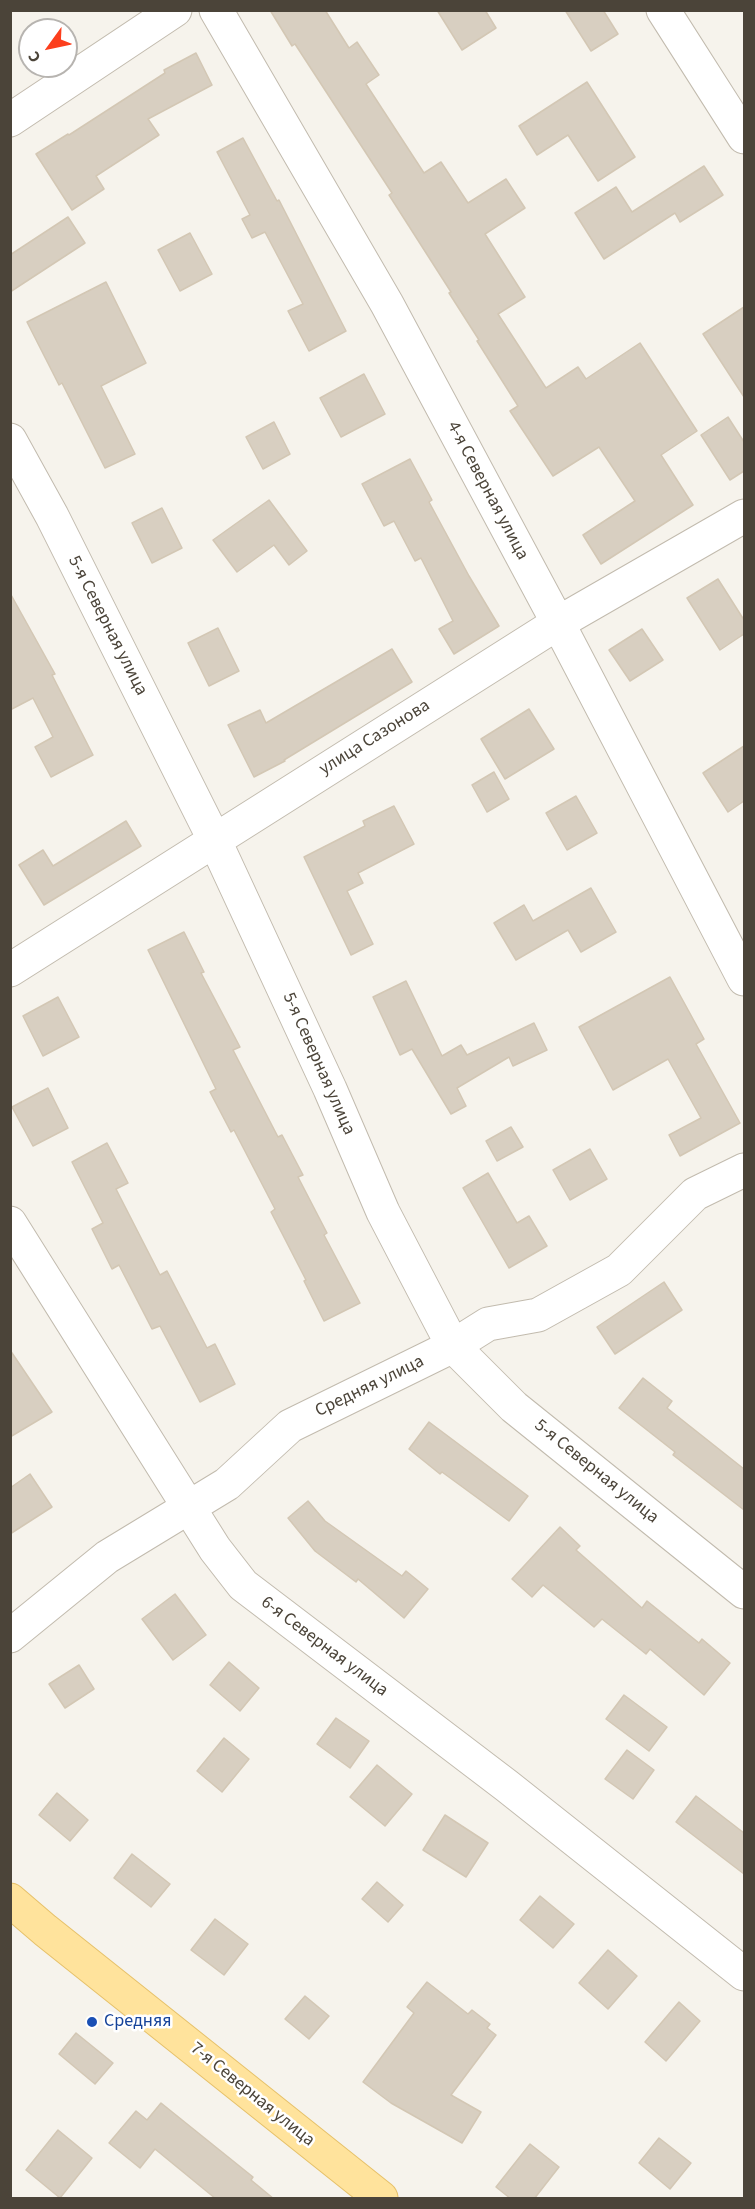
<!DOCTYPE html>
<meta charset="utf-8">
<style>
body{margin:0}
#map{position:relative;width:755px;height:2209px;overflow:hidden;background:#f6f3ec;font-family:"Source Sans 3",sans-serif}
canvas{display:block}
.frame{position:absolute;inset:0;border:12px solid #4b4439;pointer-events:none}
.north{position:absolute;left:18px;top:18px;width:60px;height:60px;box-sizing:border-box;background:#fff;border:2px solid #b7b4b0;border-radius:50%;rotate:237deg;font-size:16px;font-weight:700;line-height:24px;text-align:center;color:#4b4439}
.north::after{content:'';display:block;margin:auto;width:21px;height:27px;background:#fc3f1d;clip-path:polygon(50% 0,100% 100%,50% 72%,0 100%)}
</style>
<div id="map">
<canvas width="755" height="2209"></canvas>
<div class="frame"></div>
<div class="north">С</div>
</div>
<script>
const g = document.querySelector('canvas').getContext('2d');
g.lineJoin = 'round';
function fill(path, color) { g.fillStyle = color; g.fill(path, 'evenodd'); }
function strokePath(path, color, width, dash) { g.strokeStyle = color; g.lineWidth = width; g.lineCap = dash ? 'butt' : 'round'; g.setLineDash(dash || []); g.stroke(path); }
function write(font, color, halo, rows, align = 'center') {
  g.font = font + ' "Source Sans 3",sans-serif'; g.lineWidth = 5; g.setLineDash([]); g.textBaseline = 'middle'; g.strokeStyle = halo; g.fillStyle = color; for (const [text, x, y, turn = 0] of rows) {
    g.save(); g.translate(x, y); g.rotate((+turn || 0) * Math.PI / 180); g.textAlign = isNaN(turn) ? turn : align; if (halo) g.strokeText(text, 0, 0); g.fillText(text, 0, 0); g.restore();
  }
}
const building = new Path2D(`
 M270,10H325L349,48L357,42L379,75L366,84L424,173L441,162L468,203L506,179L525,208L485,234L525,297L498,314L546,388L578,367L586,379L640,343L697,431L661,455L693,505L601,564L583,535L635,501L599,447L553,476L510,411L518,406L477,341L479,340L449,293L451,292L389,195L392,193L295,44L292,46Z
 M437,10H485L496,28L462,50Z
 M565,10H603L618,34L591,51Z
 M196,53L212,85L148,119L159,135L96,176L104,189L72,210L36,154L68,134L69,135L165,73L164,70Z
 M587,82L635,157L598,181L568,135L537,155L519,126Z
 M243,138L277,201L279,200L346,331L309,351L288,311L303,304L265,232L252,238L242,219L250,215L217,152Z
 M704,166L723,195L680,222L675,213L604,259L575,213L616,187L632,212Z
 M68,217L85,243L10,292V255Z
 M190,233L212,274L180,291L158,250Z
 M106,282L146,363L101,386L135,454L105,468L62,383L59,385L27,322Z
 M744,307V397L703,334Z
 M364,374L385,414L341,437L320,398Z
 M728,417L744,442V471L730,480L701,435Z
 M274,422L290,454L263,469L246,437Z
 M410,459L432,500L429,502L469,576L499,626L454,654L439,629L453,621L421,558L415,561L394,521L384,526L362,484Z
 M269,500L307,551L289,565L274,545L237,572L213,540Z
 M162,508L182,548L152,563L132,523Z
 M718,579L744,620V634L720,650L687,598Z
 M10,593L55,674L52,675L93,755L51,777L35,747L53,737L33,698L10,710Z
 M218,628L239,671L209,686L188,643Z
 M642,629L663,660L630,681L609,650Z
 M392,649L412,682L284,760L285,761L254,777L228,725L260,710L266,723Z
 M529,709L554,749L505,779L481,739Z
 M744,746V801L728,812L703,773Z
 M494,772L509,799L487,812L472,785Z
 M576,796L597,833L567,850L546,813Z
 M394,806L414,844L358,873L363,883L347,891L373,944L351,955L304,857L365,826L363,821Z
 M126,821L141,846L44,905L19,865L43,850L53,866Z
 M591,888L616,932L581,952L568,930L516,960L494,923L524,905L533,921Z
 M184,932L204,972L201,973L240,1047L233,1050L278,1137L282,1135L303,1175L298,1177L327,1233L324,1235L360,1303L324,1321L304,1281L306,1280L271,1212L275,1209L234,1130L231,1132L210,1092L216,1089L148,950Z
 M670,977L704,1039L696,1044L740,1123L680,1156L669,1135L701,1118L668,1059L613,1090L579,1027Z
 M406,981L442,1056L461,1045L467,1055L534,1023L547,1050L513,1066L509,1057L457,1088L466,1106L451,1114L412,1049L400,1055L373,997Z
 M58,997L79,1037L43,1056L23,1016Z
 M48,1088L68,1128L33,1146L12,1107Z
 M511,1127L523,1147L497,1161L486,1141Z
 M107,1143L128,1183L116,1189L160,1275L167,1271L207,1348L215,1344L235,1384L200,1402L160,1326L152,1329L119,1265L112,1269L92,1229L103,1223L72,1162Z
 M590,1149L607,1179L570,1200L553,1170Z
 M488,1173L517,1223L529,1216L547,1246L509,1268L463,1188Z
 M664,1282L682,1310L615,1354L597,1327Z
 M10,1350L52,1412L10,1437Z
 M643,1378L672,1401L667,1408L744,1469V1510L673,1455L675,1452L619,1408Z
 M429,1422L528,1496L509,1521L442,1472L440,1474L409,1449Z
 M30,1474L52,1507L10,1534V1488Z
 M308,1501L325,1521L402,1576L406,1571L428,1589L404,1618L358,1579L356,1582L315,1551L288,1518Z
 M560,1527L580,1546L576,1550L642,1608L647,1601L699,1643L702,1639L730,1663L704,1695L650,1649L646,1654L602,1619L594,1627L543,1585L532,1597L512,1579Z
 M175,1594L206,1635L173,1660L142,1619Z
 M229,1662L259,1688L240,1711L210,1685Z
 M79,1665L94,1689L65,1708L49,1684Z
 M624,1695L667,1727L649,1751L606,1719Z
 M336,1718L369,1741L350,1768L317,1744Z
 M224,1738L249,1759L222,1792L197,1771Z
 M627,1750L654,1770L633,1799L605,1779Z
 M377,1765L412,1794L385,1826L350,1797Z
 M57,1793L88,1820L70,1841L39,1815Z
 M696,1796L744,1833V1874L676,1822Z
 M445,1815L488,1843L466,1877L423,1850Z
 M132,1854L170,1884L151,1907L114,1878Z
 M377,1882L403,1905L388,1922L362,1899Z
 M540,1896L574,1924L553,1948L520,1920Z
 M215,1919L248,1944L224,1975L191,1950Z
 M608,1950L637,1976L608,2009L579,1983Z
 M427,1982L468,2014L472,2010L490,2024L487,2028L496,2035L451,2095L481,2112L462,2143L391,2103L363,2082L414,2013L407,2007Z
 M305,1996L329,2016L309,2039L285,2019Z
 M679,2002L700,2021L666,2061L645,2042Z
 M76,2033L113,2063L95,2084L59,2054Z
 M161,2103L253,2177L251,2180L274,2199H216L155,2149L140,2168L109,2143L136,2111L147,2120Z
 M58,2130L92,2158L60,2198L26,2170Z
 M659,2138L691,2163L670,2189L639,2163Z
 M530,2144L559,2167L534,2199H511L496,2187Z`);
fill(building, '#d8cfc1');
strokePath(building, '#d3c7b4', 1.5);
const minor = new Path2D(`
 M216,10L387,304L558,623L744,979
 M663,10L744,137
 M10,120L175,10
 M10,440L52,516L214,839L330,1089L383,1212L453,1346L514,1407L744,1592
 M10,970L558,623L744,516
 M10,1223L215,1549L243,1585L507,1786L744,1974
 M10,1636L107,1557L227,1484L290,1426L453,1346L488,1324L538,1315L619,1270L695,1194L744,1170`);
const major = new Path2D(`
 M10,1900L45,1930L381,2198`);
strokePath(minor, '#c2bbae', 35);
strokePath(major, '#e6c16a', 35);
strokePath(minor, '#fff', 33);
strokePath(major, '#ffe39c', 33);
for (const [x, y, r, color] of [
 [92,2022,6,"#1a4fb4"]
]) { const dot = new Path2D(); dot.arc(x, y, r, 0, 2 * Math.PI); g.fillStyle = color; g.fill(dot); strokePath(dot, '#fff', 2); }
write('18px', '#4b4439', '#fff', [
 ["4-я Северная улица",487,491,62],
 ["5-я Северная улица",107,626,63],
 ["улица Сазонова",375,738,-32],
 ["5-я Северная улица",318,1064,66],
 ["Средняя улица",370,1387,-26],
 ["5-я Северная улица",596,1472,39],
 ["6-я Северная улица",324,1647,37],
 ["7-я Северная улица",252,2095,39]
]);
write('18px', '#164399', '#fff', [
 ["Средняя",104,2022]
], 'left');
</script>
